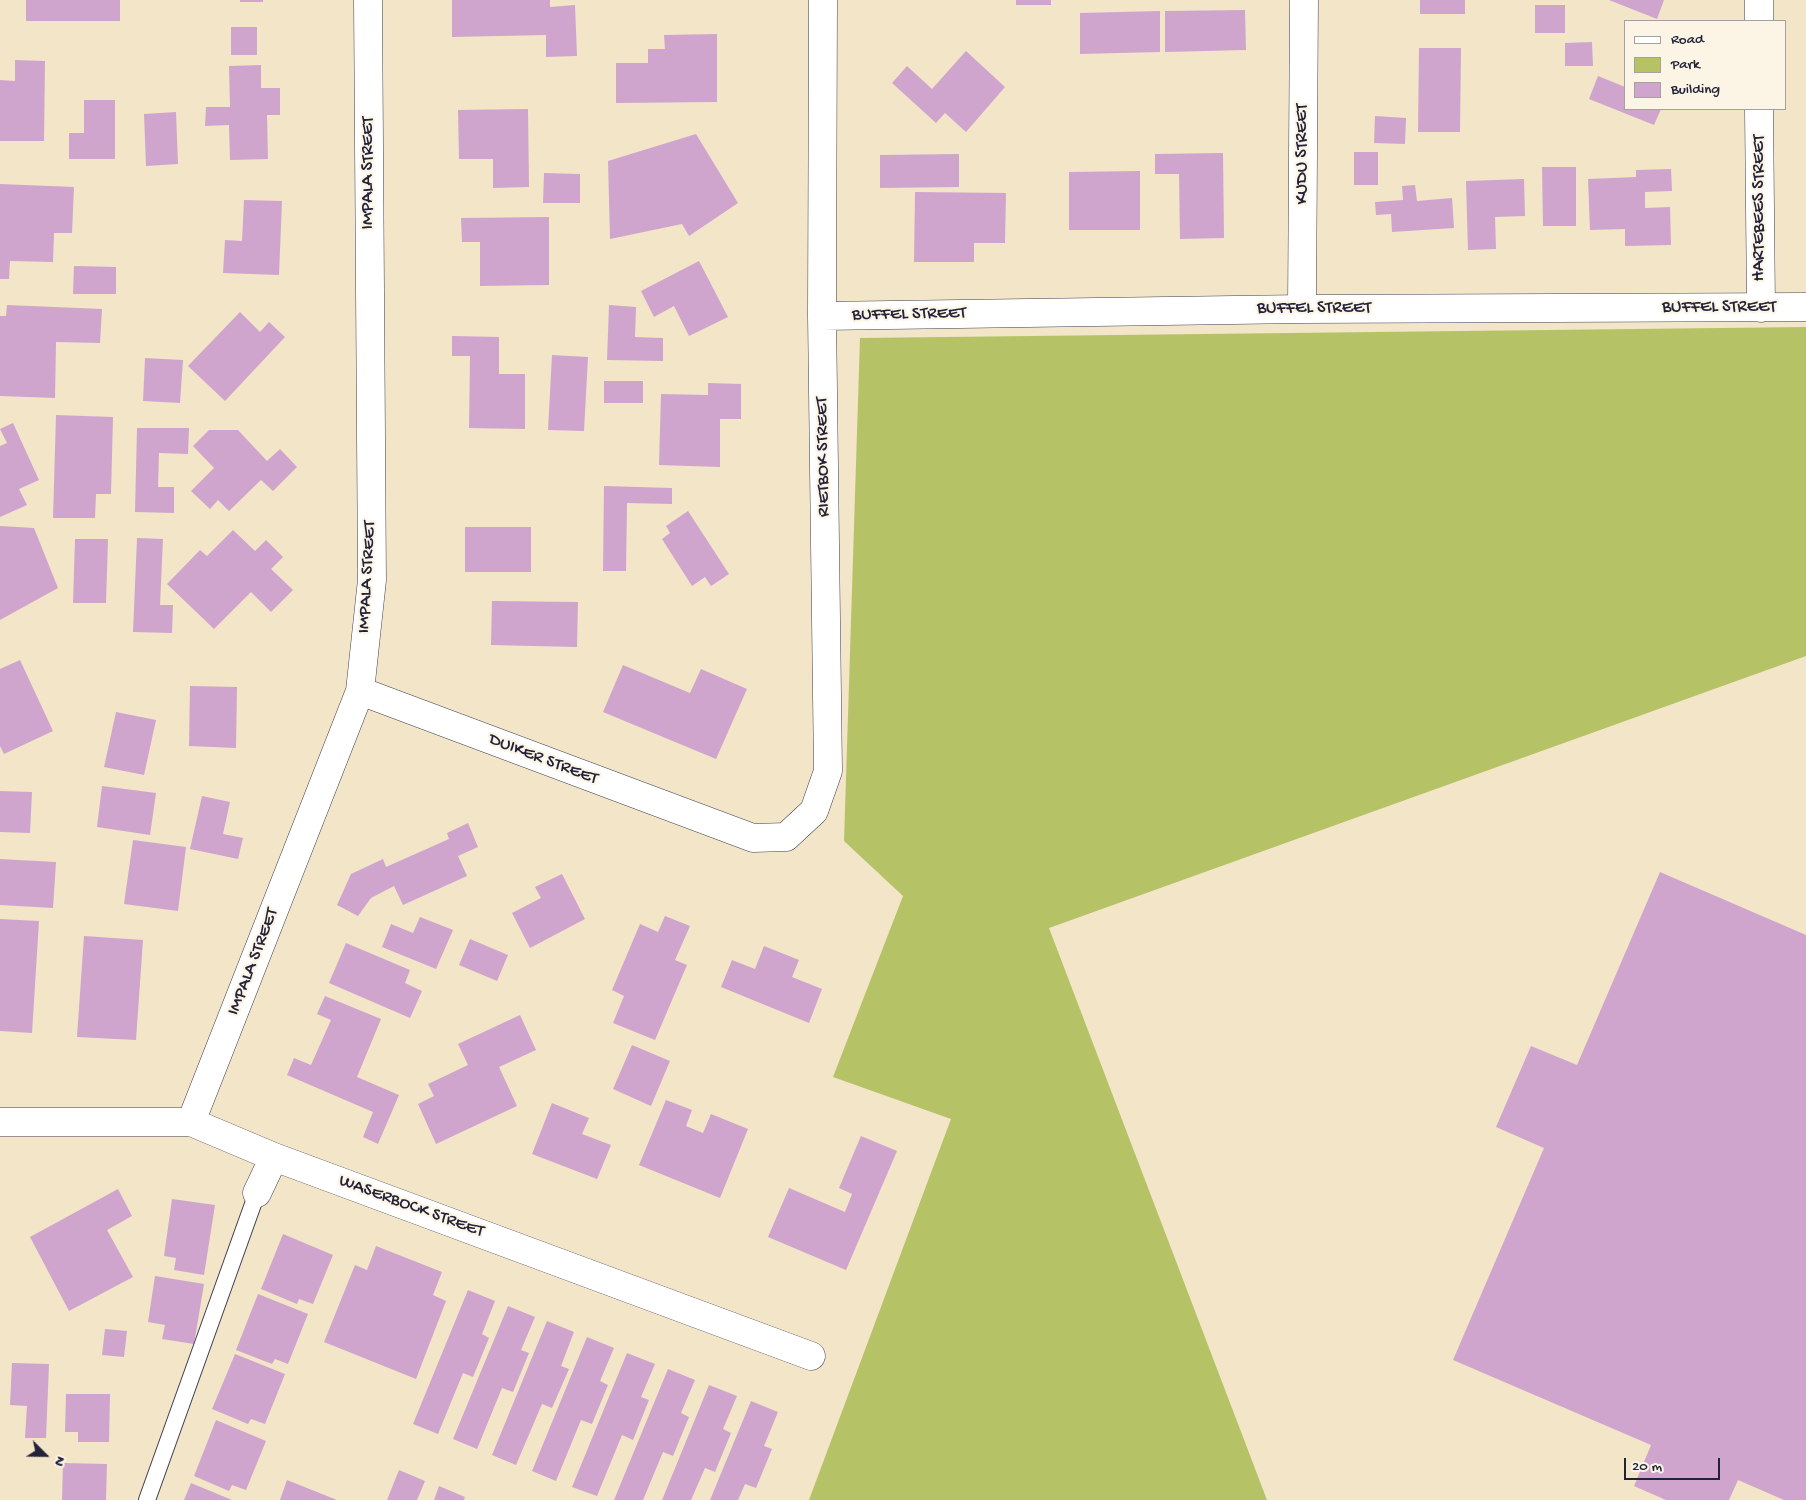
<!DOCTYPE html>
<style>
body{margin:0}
#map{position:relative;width:1806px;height:1500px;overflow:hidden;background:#f2e5c8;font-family:"Gochi Hand",sans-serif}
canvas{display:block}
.legend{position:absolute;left:1624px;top:20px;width:162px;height:90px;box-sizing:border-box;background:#fcf5e5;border:1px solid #a5a1a1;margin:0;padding:6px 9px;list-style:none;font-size:15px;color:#22223b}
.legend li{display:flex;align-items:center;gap:10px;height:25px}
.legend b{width:25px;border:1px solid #a5a1a1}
.north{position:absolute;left:20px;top:1430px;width:50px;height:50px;-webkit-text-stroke:4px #fcf5e5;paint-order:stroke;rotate:113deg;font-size:14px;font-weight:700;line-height:20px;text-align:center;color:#22223b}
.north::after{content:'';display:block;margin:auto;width:18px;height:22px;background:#22223b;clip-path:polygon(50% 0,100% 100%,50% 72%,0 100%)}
.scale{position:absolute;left:1624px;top:1458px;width:96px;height:22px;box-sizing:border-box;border:2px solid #22223b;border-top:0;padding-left:6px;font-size:15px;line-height:18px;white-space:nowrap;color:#22223b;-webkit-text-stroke:4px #fcf5e5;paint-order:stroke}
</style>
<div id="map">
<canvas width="1806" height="1500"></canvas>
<ul class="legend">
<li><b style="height:6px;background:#fff"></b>Road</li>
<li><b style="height:14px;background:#b5c366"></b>Park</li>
<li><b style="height:14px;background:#cfa5ce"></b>Building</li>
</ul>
<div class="north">N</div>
<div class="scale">20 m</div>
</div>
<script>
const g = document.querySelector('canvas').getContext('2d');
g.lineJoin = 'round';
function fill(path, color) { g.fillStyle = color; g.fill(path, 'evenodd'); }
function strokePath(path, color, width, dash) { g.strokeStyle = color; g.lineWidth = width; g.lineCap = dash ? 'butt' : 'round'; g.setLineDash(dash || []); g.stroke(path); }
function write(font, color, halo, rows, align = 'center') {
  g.font = font + ' "Gochi Hand",sans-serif'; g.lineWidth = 4.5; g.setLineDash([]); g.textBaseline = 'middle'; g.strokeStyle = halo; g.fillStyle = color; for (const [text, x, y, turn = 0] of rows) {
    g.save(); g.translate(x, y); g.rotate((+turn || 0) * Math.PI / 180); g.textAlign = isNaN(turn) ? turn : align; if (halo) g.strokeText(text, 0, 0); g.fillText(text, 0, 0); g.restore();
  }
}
fill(new Path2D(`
 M1806,327V656L1049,928L1267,1500H809L951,1119L833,1077L903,896L844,841L860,338Z`), '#b5c366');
fill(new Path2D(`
 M26,0H120V21H26Z
 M240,0H263V2H240Z
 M452,0H550V7L575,5L577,56L546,57V35L452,37Z
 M1016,0H1051V5H1016Z
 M1420,0H1465V14H1420Z
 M1609,0H1664L1657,19Z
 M1535,5H1565V33H1535Z
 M1245,10L1246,50L1165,52V11Z
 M1160,11V52L1080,54V13Z
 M231,27H257V55H231Z
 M717,34V102L616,103V63H648V49H665L664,35Z
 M1592,42L1593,66H1565V43Z
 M1419,48H1461L1460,132H1418Z
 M966,51L1005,87L966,132L945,113L936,123L892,83L907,66L932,89Z
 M15,60L45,61L44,141H0V80L15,81Z
 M261,65V88H280V115H267L268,159L230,160L229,125L205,126L206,107H230L229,66Z
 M1598,76L1625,87V109H1661L1654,125L1589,99Z
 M84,100H115V159H69V133H84Z
 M528,109L529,187L493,188V159H459L458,110Z
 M176,112L178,164L146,166L144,114Z
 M1375,116L1406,118L1405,144L1374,143Z
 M696,134L738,203L689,236L682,224L610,239L608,161Z
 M1354,152H1378V185H1354Z
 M1223,153L1224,238L1180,239L1179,174H1155V154Z
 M959,154V187L880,188V155Z
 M1542,167H1576V226H1543Z
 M1671,169L1672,191L1645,192V208L1670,207L1671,245L1625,246V229L1590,230L1588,179L1636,177V170Z
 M1140,171V230H1069V172Z
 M544,173L580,174V203H543Z
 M1524,179L1525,216L1495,217L1496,249L1468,250L1466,181Z
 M0,184L74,187L72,233H54L53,262L10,261L9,279H0Z
 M1415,185L1417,201L1452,198L1454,228L1392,232L1391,214L1376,215L1375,202L1403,200L1402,186Z
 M915,192L1006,193L1005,243H974V262H914Z
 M244,200L282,201L279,275L223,273L225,240L242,241Z
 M549,217V285L480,286V242H462L461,218Z
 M699,261L728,317L689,336L674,306L654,317L641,291Z
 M74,266L116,267V294H73Z
 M7,305L102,309L100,343L56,342L55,398L0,396V316H6Z
 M609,305L636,307L635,337L663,338V361L607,360Z
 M240,312L260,332L269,322L285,337L225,401L188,366Z
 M452,336L499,337V374H525V429L469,428L470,356H452Z
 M552,355L588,357L584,431L548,430Z
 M145,358L183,360L180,403L143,401Z
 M604,381H643V403H604Z
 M708,383L741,384V419H720V467L659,465L661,394L708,395Z
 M56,415L113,417L111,494H96L95,518H53Z
 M13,423L39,480L19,489L27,505L0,517V446L7,443L0,429Z
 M137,428H189L188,454L159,453L158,487H174V513L135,512Z
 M209,430H238L267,461L280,449L297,467L273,491L261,480L229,511L218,500L210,509L191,491L214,468L193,446Z
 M604,486L672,488V504L627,503L626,571H603Z
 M688,511L729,574L711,586L705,577L692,586L662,539L670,533L666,526Z
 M0,526L34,528L58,588L0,620Z
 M465,527H531V572H465Z
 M233,530L255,551L266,540L283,557L271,569L293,590L271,612L251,592L214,629L167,584L200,550L207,556Z
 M137,538L163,539L160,605H173L172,633L133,632Z
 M75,539H108L106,603H73Z
 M492,601L578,602L577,647L491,645Z
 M20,660L53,731L4,754L0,746V669Z
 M623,665L690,693L701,669L747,689L716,759L603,712Z
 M190,686L237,687L236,748L189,746Z
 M116,712L156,720L144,775L104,767Z
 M102,786L156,793L150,835L97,827Z
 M0,791L32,792L30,833L0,832Z
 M202,796L230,802L223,834L243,838L238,859L190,849Z
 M468,823L478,847L458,856L467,876L403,905L394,886L371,898L358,916L337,905L351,874L383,859L386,867L449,839L447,833Z
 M133,840L186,847L178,911L124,904Z
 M0,859L56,862L53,908L0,905Z
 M1660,872L1806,935V1500H1784L1738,1480L1729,1500H1666L1634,1486L1651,1445L1453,1360L1544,1148L1496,1127L1531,1046L1577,1065Z
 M562,874L585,919L530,948L512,913L541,898L535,887Z
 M665,916L690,926L675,960L687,965L655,1040L613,1023L624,996L612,990L640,924L658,932Z
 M420,917L453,930L436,969L382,947L391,924L413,933Z
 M0,919L39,921L32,1033L0,1031Z
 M84,936L143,940L136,1040L77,1037Z
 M470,939L508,955L497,981L459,965Z
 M346,943L410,970L405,983L422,991L410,1018L329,983Z
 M764,946L799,960L792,977L822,989L809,1023L721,987L732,960L755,969Z
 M325,996L381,1019L357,1077L399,1095L378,1144L363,1137L373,1112L287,1075L294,1058L311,1065L331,1020L317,1014Z
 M520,1015L536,1050L499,1067L517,1106L436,1144L418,1104L434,1096L428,1084L468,1065L458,1044Z
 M632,1045L670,1061L651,1106L613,1089Z
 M666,1100L692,1110L686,1126L703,1133L711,1114L748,1129L720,1198L639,1165Z
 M552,1103L589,1118L582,1134L611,1145L597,1179L532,1154Z
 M861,1136L897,1151L846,1270L768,1237L789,1188L845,1212L852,1194L839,1188Z
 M118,1189L132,1216L107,1230L133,1277L69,1311L30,1237Z
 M172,1199L215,1205L204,1275L174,1270L176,1258L164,1256Z
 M283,1234L333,1255L313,1304L299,1299L297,1304L261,1289Z
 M376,1246L442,1272L433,1295L446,1301L416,1379L324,1342L355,1265L367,1270Z
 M155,1276L204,1284L194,1344L162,1339L165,1325L148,1322Z
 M468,1290L495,1301L482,1334L489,1338L473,1377L463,1373L438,1434L413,1424Z
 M258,1294L308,1314L288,1364L275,1359L272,1364L236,1350Z
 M508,1306L535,1317L521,1350L529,1353L513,1392L502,1388L477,1449L453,1439Z
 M547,1321L574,1332L561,1366L569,1369L552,1408L542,1404L516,1465L492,1455Z
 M105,1329L127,1331L124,1357L102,1355Z
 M587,1337L614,1348L600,1381L608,1385L592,1424L581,1420L556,1481L532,1471Z
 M627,1353L655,1364L641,1397L649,1400L633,1440L622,1435L597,1496L572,1487Z
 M235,1354L285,1374L265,1424L251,1419L248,1424L212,1409Z
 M12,1363L49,1364L46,1438H25L27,1406L10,1405Z
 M668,1369L695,1380L681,1413L689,1417L673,1456L663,1452L643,1500H614Z
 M709,1385L737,1396L723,1429L731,1433L715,1472L705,1468L691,1500H662Z
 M66,1394H110L109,1442H78V1432H65Z
 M751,1401L778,1412L764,1446L772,1449L756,1488L745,1484L738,1500H710Z
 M216,1420L266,1441L246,1490L232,1485L229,1491L194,1476Z
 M63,1463L107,1464L106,1500H62Z
 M399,1470L425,1481L417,1500H387Z
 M287,1480L337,1500H280Z
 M191,1483L232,1500H184Z
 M439,1486L465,1497L464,1500H434Z`), '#cfa5ce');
const lane = new Path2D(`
 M147,1500L257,1193`);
const street = new Path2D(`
 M1759,0V21
 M1759,109L1761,308
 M1302,309L1304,0
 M822,316L1302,309L1806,307
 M360,691L753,838L786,837L814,811L828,771L822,316L823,0
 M0,1122H191L274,1157L811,1356
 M191,1122L360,691L372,580L368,0
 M257,1193L274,1157`);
strokePath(lane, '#413f50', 18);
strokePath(street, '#413f50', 29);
strokePath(lane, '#fff', 16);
strokePath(street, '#fff', 28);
write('18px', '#22223b', '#fcf5e5', [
 ["KUDU STREET",1303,154,-90],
 ["IMPALA STREET",369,173,-90],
 ["HARTEBEES STREET",1760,208,-90],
 ["BUFFEL STREET",1719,308],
 ["BUFFEL STREET",1314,309],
 ["BUFFEL STREET",909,315,-1],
 ["RIETBOK STREET",824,457,-91],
 ["IMPALA STREET",368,577,-87],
 ["DUIKER STREET",543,760,21],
 ["IMPALA STREET",254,962,-69],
 ["WASERBOCK STREET",411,1207,20]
]);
</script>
